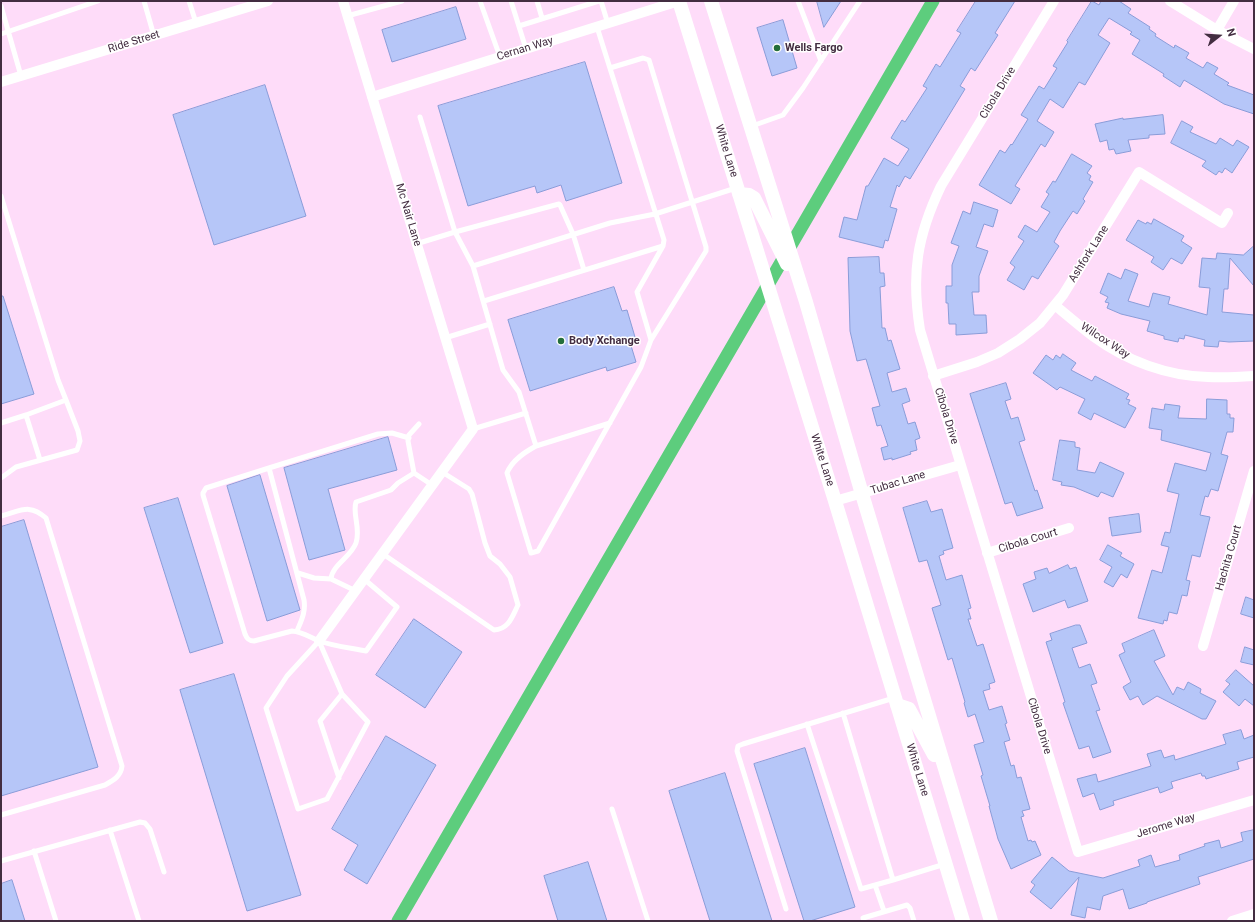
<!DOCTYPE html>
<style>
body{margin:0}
#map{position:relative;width:1255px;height:922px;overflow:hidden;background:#fedcf9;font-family:Roboto,sans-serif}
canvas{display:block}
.frame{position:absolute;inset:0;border:2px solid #432d41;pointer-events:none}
.north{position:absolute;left:1199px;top:16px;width:40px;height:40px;-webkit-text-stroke:3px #fff;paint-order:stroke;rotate:73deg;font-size:11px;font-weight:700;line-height:16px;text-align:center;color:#432d41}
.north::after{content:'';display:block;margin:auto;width:14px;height:18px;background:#432d41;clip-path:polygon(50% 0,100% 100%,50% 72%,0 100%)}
</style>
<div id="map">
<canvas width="1255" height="922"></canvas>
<div class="frame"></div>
<div class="north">N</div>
</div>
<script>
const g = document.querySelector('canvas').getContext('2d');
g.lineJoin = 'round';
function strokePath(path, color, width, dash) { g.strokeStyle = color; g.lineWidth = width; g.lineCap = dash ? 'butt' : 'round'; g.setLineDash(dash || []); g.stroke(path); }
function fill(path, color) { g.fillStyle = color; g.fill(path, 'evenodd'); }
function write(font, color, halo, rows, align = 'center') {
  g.font = font + ' Roboto,sans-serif'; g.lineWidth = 3; g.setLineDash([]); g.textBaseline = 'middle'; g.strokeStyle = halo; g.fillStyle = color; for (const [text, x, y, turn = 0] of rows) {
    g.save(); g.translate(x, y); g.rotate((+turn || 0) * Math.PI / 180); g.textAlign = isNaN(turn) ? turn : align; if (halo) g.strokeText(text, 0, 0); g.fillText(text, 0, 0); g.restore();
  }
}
strokePath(new Path2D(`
 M398,921L933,1`), '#5dcd7d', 13);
const building = new Path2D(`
 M817,1H841L824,27Z
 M976,1H1015L995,33L998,35L975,71L971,68L960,86L965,89L910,179L905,176L899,187L897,185L890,207L897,209L888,241L885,240L883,248L839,237L844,217L857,220L866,186H868L884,158L898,166L909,149L891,138L902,120L905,122L927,88L923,86L936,64L940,67L961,33L957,31Z
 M1092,1L1099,5L1101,1H1119L1131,9L1128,13L1150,27L1149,29L1156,34L1155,36L1174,48L1175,45L1189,53L1186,58L1203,68L1207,62L1218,68L1214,74L1229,83L1227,85L1254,95V114L1224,104L1184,80L1180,87L1163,76L1164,74L1132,54L1140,40L1130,34L1132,32L1109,18L1098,35L1110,43L1085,85L1079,82L1063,108L1050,99L1037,121L1054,132L1045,147L1041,144L1015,186L1020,189L1011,204L979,185L1000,150L1005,153L1011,144L1012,145L1028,119L1021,115L1039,86L1044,89L1057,68L1053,66L1068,42L1067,41Z
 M456,7L466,39L392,62L382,30Z
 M783,20L797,68L772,76L757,28Z
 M585,62L622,183L566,201L561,185L537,193L535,186L468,206L438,106Z
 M265,85L306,216L214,245L173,115Z
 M1163,115L1165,134L1149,135V138L1128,140L1131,151L1116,154L1114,149L1109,150L1107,140L1100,142L1095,124L1123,118V119Z
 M1182,121L1193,127L1190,132L1216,144L1220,138L1233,146L1237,140L1249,147L1232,173L1225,168L1222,173L1219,171L1216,175L1202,166L1206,161L1171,143Z
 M1072,154L1092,166L1087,173L1091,176L1089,180L1093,182L1083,199L1085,201L1077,214L1073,211L1060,231L1054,242L1059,246L1038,279L1032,276L1024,290L1007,280L1015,267L1010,263L1024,241L1018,237L1025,225L1037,232L1050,212L1041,207L1049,194L1046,192L1053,181L1055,182Z
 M974,202L998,210L993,227L984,224L976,247L988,251L979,276V292H972L974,315H986L987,333L956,335V324H949L948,303H946V286H952V265L959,246L951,243L963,211L970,214Z
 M1154,219L1184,236L1181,241L1192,248L1182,264L1171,258L1163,270L1151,262L1154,257L1126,240L1138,220L1146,224L1147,222L1151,224Z
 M1254,246V286L1230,258L1228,289H1224L1222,312L1254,315V341L1229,342L1219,341L1218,347L1204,346L1205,340L1185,335L1184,339L1179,338L1178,342L1164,339V336L1147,331L1150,321L1121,314L1107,308L1109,303L1105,302L1108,297L1100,293L1108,273L1121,279L1125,269L1138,274L1128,301L1149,307L1153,293L1170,297L1168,304L1207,315L1210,288L1199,287L1202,258L1216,259L1217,253L1243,255Z
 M879,257L880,273H884L885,286L880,287L882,328H885L888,341L891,340L900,369L887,373L892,392L906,388L910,401L902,404L908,424L915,422L920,438L915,440L917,450L910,452L911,454L892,460V458L884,460L881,448L888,446L881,425L877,426L872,408L880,406L866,359L857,361L850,331L848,258Z
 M614,287L622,311L627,310L635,337L629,339L636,362L607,371L606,367L530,391L508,320Z
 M1,296H3L34,394L1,404Z
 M1063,354L1076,363L1071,370L1092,381L1095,376L1129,394L1126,399L1130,400L1128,404L1136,408L1125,428L1094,413L1091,420L1078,413L1085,399L1060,387L1057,390L1033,373L1046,355L1053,360L1056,355L1060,358Z
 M1006,383L1011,399L1005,401L1011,419L1018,417L1025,440L1019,442L1035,491L1037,490L1043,508L1017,516L1012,502L1005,504L970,394Z
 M1207,399L1227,400V414H1230V418H1234L1233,432H1227L1221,454L1228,456L1218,491L1211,489L1208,497L1205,496L1200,515L1210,517L1200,557L1192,555L1186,580L1190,581L1187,596L1182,595L1177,614L1169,612L1167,621L1164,620L1163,624L1138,618L1152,570L1162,573L1169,547L1161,545L1165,532L1170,533L1179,494L1167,491L1175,463L1206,471L1211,453L1161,440L1162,430L1149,428L1152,408L1164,410L1165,404L1180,406L1178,418L1206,419Z
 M388,437L397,470L328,489L345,550L309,560L284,468Z
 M1060,440L1075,442V447L1080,448L1077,470L1095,473L1100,462L1124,473L1113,497L1101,492L1098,497L1074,487L1061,485L1062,482L1053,480Z
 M260,475L300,610L267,621L227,486Z
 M178,498L223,643L190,653L144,508Z
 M927,501L931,512L942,509L953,548L943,551L944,554L939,556L946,580L962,575L971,608L968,609L971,619H968L977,646L983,644L995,682L989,684L990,689L983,691L989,710L1002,706L1007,723L1005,724L1010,740L1004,742L1011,766L1014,765L1017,778L1021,777L1030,809L1022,811L1024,816L1021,817L1028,841L1031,840L1032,842L1035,841L1041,855L1011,869L998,839L989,806H990L981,776L983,775L974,745L984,742L975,714L968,717L964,703L965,702L952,658L948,660L932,608L941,605L927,560L919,562L903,508Z
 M1139,514L1141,532L1112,536L1109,518Z
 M24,520L98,767L1,796V527Z
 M1108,545L1122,553L1120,556L1134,564L1127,578L1121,574L1113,587L1104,582L1112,567L1100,560Z
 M1068,565L1070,569L1076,567L1088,601L1068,608L1065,600L1033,612L1023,584L1036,579L1034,572L1047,568L1049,573Z
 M1246,597L1254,600V618L1241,614Z
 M414,619L462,652L425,708L376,675Z
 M1076,625H1080L1087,643L1072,648L1079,668L1090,664L1097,683L1091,685L1100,710L1096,711L1111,752L1093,758L1089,746L1079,749L1063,703L1065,702L1046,642L1052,640L1050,634Z
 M1154,630L1165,656L1154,661L1173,695L1177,687L1184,690L1188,682L1201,689L1200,693L1216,701L1206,719H1202L1157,696L1143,705L1138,696L1130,700L1123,687L1131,682L1119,655L1125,652L1122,644Z
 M1245,647L1254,650V665L1241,662Z
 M1236,670L1254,686V706L1245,699L1239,706L1223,692L1230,684L1226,681Z
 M234,674L301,895L247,911L180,690Z
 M1241,730L1244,739L1254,735V757L1237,762L1239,769L1206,779L1205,776H1202L1201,773L1171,782L1173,788L1160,793L1158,787L1113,801L1114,805L1100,810L1094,793L1083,797L1077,779L1096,774L1098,782L1151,766L1147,754L1161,750L1164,758L1174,755L1175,760L1226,744L1223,735Z
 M386,736L436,765L367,884L344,870L358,845L332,829Z
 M805,748L855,907L810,921H804L754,764Z
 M725,773L772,921H710L669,791Z
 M1254,830V859L1198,877L1200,884L1147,902V903L1129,909L1123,889L1103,896L1100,910L1087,907L1085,918L1071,915L1079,877L1051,909L1030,892L1035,885L1031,882L1052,857L1069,871L1103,878L1140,866L1138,860L1151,855L1155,867L1180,860L1179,855L1205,846L1204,844L1219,840L1221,848L1243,841L1241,833Z
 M588,862L607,921H558L544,876Z
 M12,880L25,921H1V884Z`);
fill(building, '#b6c6f8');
strokePath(building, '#8a9cd8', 1);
strokePath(new Path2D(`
 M144,1L154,36
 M189,1L196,23
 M480,1L500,57
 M511,1L526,49
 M537,1L542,18
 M601,1L608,24
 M798,1L821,61
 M1,6L21,76
 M347,16L402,1
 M519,26L599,1
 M597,27L664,240L663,246L637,292L651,340
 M1,34L98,1
 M420,117L455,232L473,266L503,370L519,392L536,446C525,452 512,460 507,473L531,553L538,551L641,367L651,340L706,251V247L649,60L643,58L610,68
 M752,126L783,115L803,88L860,1
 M1,196L58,380L66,400L26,415L1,423
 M416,244L455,232L559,204L560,205L573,234L584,270
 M473,266L610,223L655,214L736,188
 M484,301L663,246
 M445,338L490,324
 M26,415L40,460
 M473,429L526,413
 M536,446L610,423
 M269,468L378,434L392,433L409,438
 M414,473L408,441L409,435L419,424
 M1,478L16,467L77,450L80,441L78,431L66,400
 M1,516C21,511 29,503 46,518L122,766C121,776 114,780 105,785L1,815
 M383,554L494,630C509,629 512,617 518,605L510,577L500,564L490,556L485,543L472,494L469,489L442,472
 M298,573L314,578L331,579
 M356,591L331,579C332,565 351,557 356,543C361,528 352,514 356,502L391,490L398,483L414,473L432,485
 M297,631C301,621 306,612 304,600L269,468L206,488L203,493V495L245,634C247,639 249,641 254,641L292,631C303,632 309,637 319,641C333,646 351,648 366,651L397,607L364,579
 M319,641L342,694L368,722L327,799L298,809L266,708L287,676Z
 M807,724L861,889L893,880L843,713
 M339,778L320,721L342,694
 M612,809L648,921
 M110,830L139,921
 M34,851L56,921
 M1,861L140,822L145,823L150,829L164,872
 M893,880L945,864
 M875,885L884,911
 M786,909L737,751L738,746L743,744L894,698
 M864,921L863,918L907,905L910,908L914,921`), '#fff', 5);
strokePath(new Path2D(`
 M1054,1L941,186C917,236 911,274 920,330L1078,852L1254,800
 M1170,1L1217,30L1254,49
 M1217,30L1234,1
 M1,82L268,1
 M372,97L679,1
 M1056,306C1068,316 1081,327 1094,337C1127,361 1167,376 1208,377C1223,378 1239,377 1254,376
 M933,376L977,362L998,353L1020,339L1040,323L1063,295L1139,172L1222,223L1228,213
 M835,501L960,465
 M987,553L1069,528
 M319,641L473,429L343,1
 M1203,646L1254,471
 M1232,921L1254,914`), '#fff', 10);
strokePath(new Path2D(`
 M679,1L835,501L963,921
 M711,1L806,302L862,494L991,921
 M739,194L749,195L754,198L787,264
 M897,705L909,709L934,755`), '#fff', 14);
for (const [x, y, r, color] of [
 [777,48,4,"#246e3b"],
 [561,341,4,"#246e3b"]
]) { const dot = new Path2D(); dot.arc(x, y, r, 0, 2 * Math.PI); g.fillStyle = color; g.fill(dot); strokePath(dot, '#fff', 1.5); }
write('11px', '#432d41', '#fff', [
 ["Ride Street",134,42,-17],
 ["Cernan Way",525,49,-17],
 ["Cibola Drive",998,93,-59],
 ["White Lane",726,151,73],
 ["Mc Nair Lane",408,215,73],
 ["Ashfork Lane",1089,254,-58],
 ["Wilcox Way",1105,341,33],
 ["Cibola Drive",946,416,73],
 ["White Lane",822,460,72],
 ["Tubac Lane",898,483,-17],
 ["Cibola Court",1028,541,-17],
 ["Hachita Court",1229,558,-74],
 ["Cibola Drive",1039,726,73],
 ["White Lane",917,770,73],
 ["Jerome Way",1166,826,-17]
]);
write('bold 11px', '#432d41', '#fff', [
 ["Wells Fargo",785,48],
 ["Body Xchange",569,341]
], 'left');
</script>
